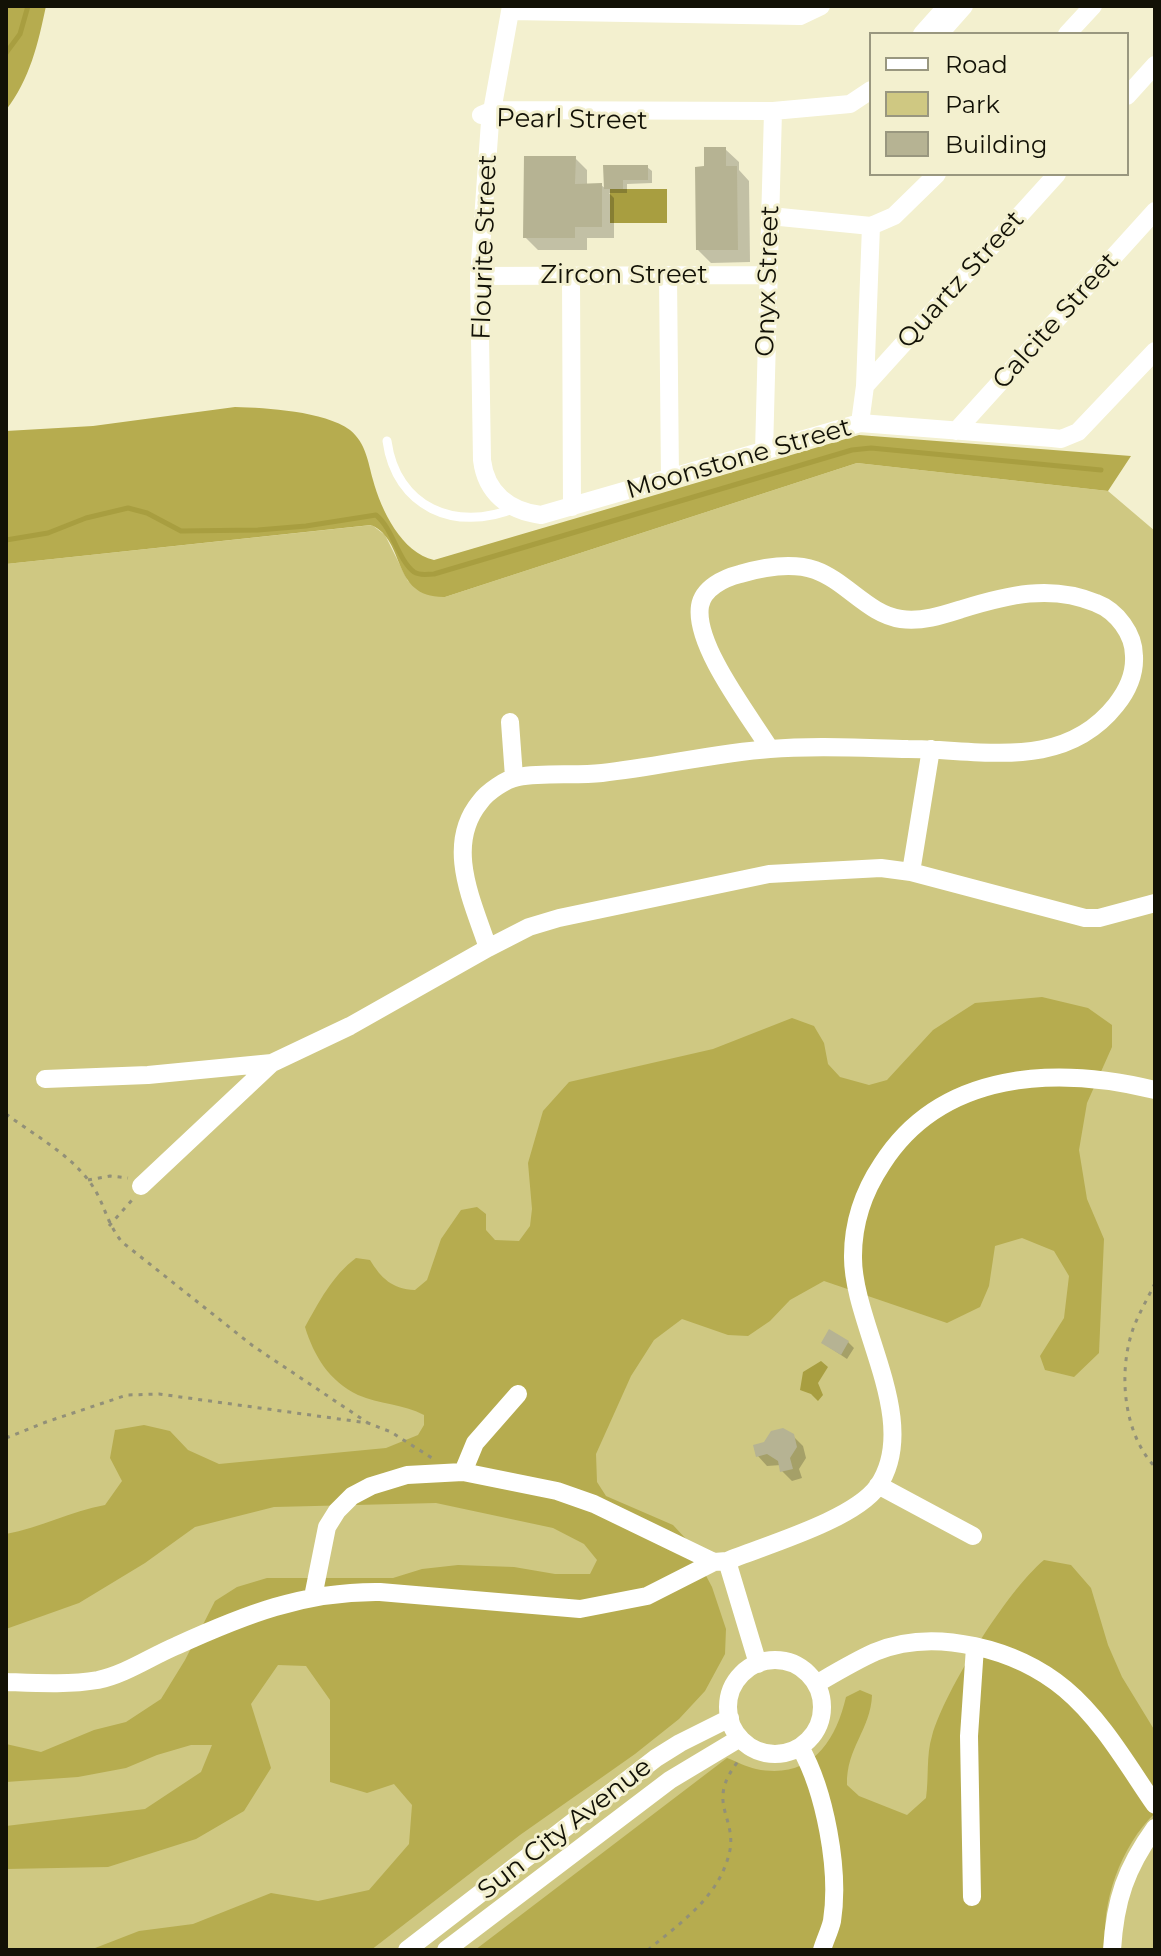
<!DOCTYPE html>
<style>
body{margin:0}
#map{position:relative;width:1161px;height:1956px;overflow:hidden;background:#f3f0cf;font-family:Montserrat,sans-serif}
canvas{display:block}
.frame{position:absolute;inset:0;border:8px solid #121106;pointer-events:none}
.legend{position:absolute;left:869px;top:32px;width:260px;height:144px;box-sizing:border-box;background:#f3f0cf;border:2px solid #99977f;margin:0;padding:10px 14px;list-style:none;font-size:24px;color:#121106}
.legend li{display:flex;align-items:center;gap:16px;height:40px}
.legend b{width:40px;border:2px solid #99977f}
</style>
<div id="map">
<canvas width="1161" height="1956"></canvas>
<div class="frame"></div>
<ul class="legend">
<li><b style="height:10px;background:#fff"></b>Road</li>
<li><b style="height:22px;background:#cfc882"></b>Park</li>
<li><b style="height:22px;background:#b6b393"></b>Building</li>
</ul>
</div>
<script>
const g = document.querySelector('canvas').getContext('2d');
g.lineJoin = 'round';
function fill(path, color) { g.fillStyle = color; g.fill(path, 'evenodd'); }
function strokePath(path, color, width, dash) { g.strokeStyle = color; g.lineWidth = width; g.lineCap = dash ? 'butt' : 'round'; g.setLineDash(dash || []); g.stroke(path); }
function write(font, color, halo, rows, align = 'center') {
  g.font = font + ' Montserrat,sans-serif'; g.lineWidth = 6; g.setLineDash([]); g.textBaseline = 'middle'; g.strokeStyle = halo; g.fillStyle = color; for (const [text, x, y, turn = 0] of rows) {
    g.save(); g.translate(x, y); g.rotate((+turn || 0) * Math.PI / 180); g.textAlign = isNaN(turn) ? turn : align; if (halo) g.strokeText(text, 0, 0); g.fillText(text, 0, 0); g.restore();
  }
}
fill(new Path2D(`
 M857,463L1108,491L1155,531V1950H6V564L372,525L385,535L408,581L445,597Z`), '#cfc882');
fill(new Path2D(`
 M6,6H46C38,44 30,79 6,110Z
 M235,407C267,408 324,411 350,430C366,443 368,462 373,480C381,510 402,553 434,560L859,435L1131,456L1108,491L857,463L445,597C390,598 407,540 371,525L6,564V431L93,426Z
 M1042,997L1088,1008L1112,1025V1047L1087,1103L1079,1150L1087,1199L1104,1239L1099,1353L1074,1377L1045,1370L1040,1356L1064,1318L1069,1276L1054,1251L1022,1238L995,1246L989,1286L980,1307L947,1323L824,1281L790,1300L770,1321L748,1336L728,1335L682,1319L654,1340L631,1376L596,1454L597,1482L606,1496L673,1525L687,1540L712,1587L726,1629L725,1654L705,1691L679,1719L635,1754L520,1835L371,1950H90L139,1931L193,1924L271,1893L318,1901L369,1890L409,1844L412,1805L394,1784L367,1793L330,1782V1700L306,1666L278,1665L251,1704L271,1768L244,1811L196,1839L108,1867L6,1869V1826L145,1809L201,1772L212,1745H191L157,1755L126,1768L78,1777L6,1782V1744L41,1752L94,1730L126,1722L161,1699L185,1660L215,1601L237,1587L267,1578H393L422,1569L458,1565L514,1567L555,1574H590L597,1560L584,1544L553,1528L436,1503L274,1507L195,1527L145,1563L79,1603L6,1629V1534C40,1528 71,1511 105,1505L122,1481L110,1458L115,1430L144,1425L170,1431L188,1450L219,1464L386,1448L418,1435L424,1425V1415C403,1404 379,1404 358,1395C329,1381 314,1356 305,1327C319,1302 332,1276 356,1258L370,1260C381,1278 392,1289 415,1290L427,1280L441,1239L461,1210L477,1207L486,1214V1230L495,1240L519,1241L530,1226L532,1209L528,1163L543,1111L569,1082L713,1049L792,1018L814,1026L824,1043L828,1064L840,1077L869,1085L887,1080L933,1030L975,1003Z
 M1044,1560L1071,1565L1091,1588L1108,1645L1122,1677L1155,1731V1813C1121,1846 1100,1903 1106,1950H475L727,1758C736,1761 746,1767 756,1769C809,1780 835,1744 846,1697L860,1690L872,1695C871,1729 846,1748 847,1785L859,1796L907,1815L926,1798C929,1778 926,1755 932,1736C945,1690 1007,1591 1044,1560Z`), '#b6ac4f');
fill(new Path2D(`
 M610,189H667V223H610Z
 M821,1361L828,1367L818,1383L823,1395L818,1401L811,1394L800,1390L803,1372Z`), '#a89e40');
fill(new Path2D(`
 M725,149L739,162V170L749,181L750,262L711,263L698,250Z
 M575,158L587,170V185H601L606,189L605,167H647L652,171V183L627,184V193H609L614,198V238H587V250H538L525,237Z
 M848,1342L854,1348L847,1359L823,1343Z
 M793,1436L803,1446L806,1458L799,1469L802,1478L792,1481L782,1471L781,1465L767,1466L758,1456Z`), '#0003');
strokePath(new Path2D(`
 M6,53L20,34L28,6
 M6,540L48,533L86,518L128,508L147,513L181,531L258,530L306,526L376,515C393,529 398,560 414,572C420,576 427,574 434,574L852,450L871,448L1101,470`), '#a89e40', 5);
fill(new Path2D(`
 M704,147H726V166H737L738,250H696L695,167L704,166Z
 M524,156H576L575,184L602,183V227H575V238H523Z
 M603,165H648V180H623V189H604Z
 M829,1329L849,1341L841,1355L821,1343Z
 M783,1428L794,1434L797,1447L790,1458L793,1469L780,1472L778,1461L767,1454L756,1457L753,1445L764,1442L771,1431Z`), '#b6b393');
strokePath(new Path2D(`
 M6,1114C33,1134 69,1154 89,1181C105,1202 105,1221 122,1242L253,1346L368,1423
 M88,1180L110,1176L128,1178
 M109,1226L133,1199
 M1155,1283C1148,1298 1139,1313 1133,1329C1118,1372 1123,1433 1155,1467
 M6,1438L46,1422L127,1395L159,1394L368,1423L391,1432L432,1458
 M648,1950C679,1924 716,1899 728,1858C741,1817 702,1805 740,1759`), '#929078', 3, [4, 6]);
strokePath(new Path2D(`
 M387,441C396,507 455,533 515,508`), '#fff', 9);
strokePath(new Path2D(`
 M511,6L490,122L479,276L482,460C486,493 509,511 541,515L860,423L1052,438L1061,439L1078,432L1155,351
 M510,11L800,16L821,6
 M941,32L964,6
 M922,34L947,6
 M1067,34L1093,6
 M1127,96L1155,65
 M481,115L493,110L773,111L850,104L871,90
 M770,216L871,226L894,216L937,174
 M668,275L670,479
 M479,276L768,275
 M571,276L572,507
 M865,386L1057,174
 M860,423L865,386L871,226
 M956,431L1155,211
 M764,452L773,111
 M510,722L514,777
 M911,872L931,749
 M488,948C473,902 444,846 480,802C487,792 506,779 518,777C545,772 575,776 602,773C658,767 715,753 770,749C815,745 863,748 908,749C982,749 1063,772 1116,705C1128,690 1135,675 1134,656C1134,634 1117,611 1096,603C1051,584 1007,595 962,609C943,615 922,622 901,619C869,615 846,581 815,570C791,562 764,567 740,574C724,578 703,588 700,606C694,645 749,715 770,749
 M45,1079L148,1075L272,1063
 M141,1186L272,1063L350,1026L488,948L529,927L559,918L769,874L881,868L911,872L1085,918H1099L1155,903
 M463,1472L475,1443L518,1394
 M878,1485L973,1536
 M727,1561L758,1664
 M313,1597L327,1527L337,1511L352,1496L371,1486L407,1475L463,1472L557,1491L594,1504L714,1562
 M728 1707a47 47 0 1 1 94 0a47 47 0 1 1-94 0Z
 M6,1682C35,1683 69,1685 98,1680C126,1674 150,1657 176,1646C244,1615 304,1591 380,1592L580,1609L647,1596L714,1562L727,1561C766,1545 854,1520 878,1486C922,1421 852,1324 853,1256C853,1223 864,1191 882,1164C942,1070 1057,1066 1155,1090
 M816,1684C835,1673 855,1661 875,1652C935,1627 1017,1649 1065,1689C1102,1720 1128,1766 1155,1805
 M800,1747C825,1791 840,1870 832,1921C830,1930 825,1940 822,1950
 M972,1897L969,1736L975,1647
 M407,1950L656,1758L680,1743L730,1718
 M446,1950L670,1780L740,1738
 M1112,1950C1115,1900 1126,1868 1155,1828`), '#fff', 18);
write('26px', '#121106', '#f3f0cf', [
 ["Pearl Street",572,120,1],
 ["Flourite Street",485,247,-88],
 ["Zircon Street",624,275],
 ["Quartz Street",961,280,-48],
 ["Onyx Street",768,281,-88],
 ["Calcite Street",1056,321,-48],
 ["Moonstone Street",739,459,-16],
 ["Sun City Avenue",565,1829,-38]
]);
</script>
